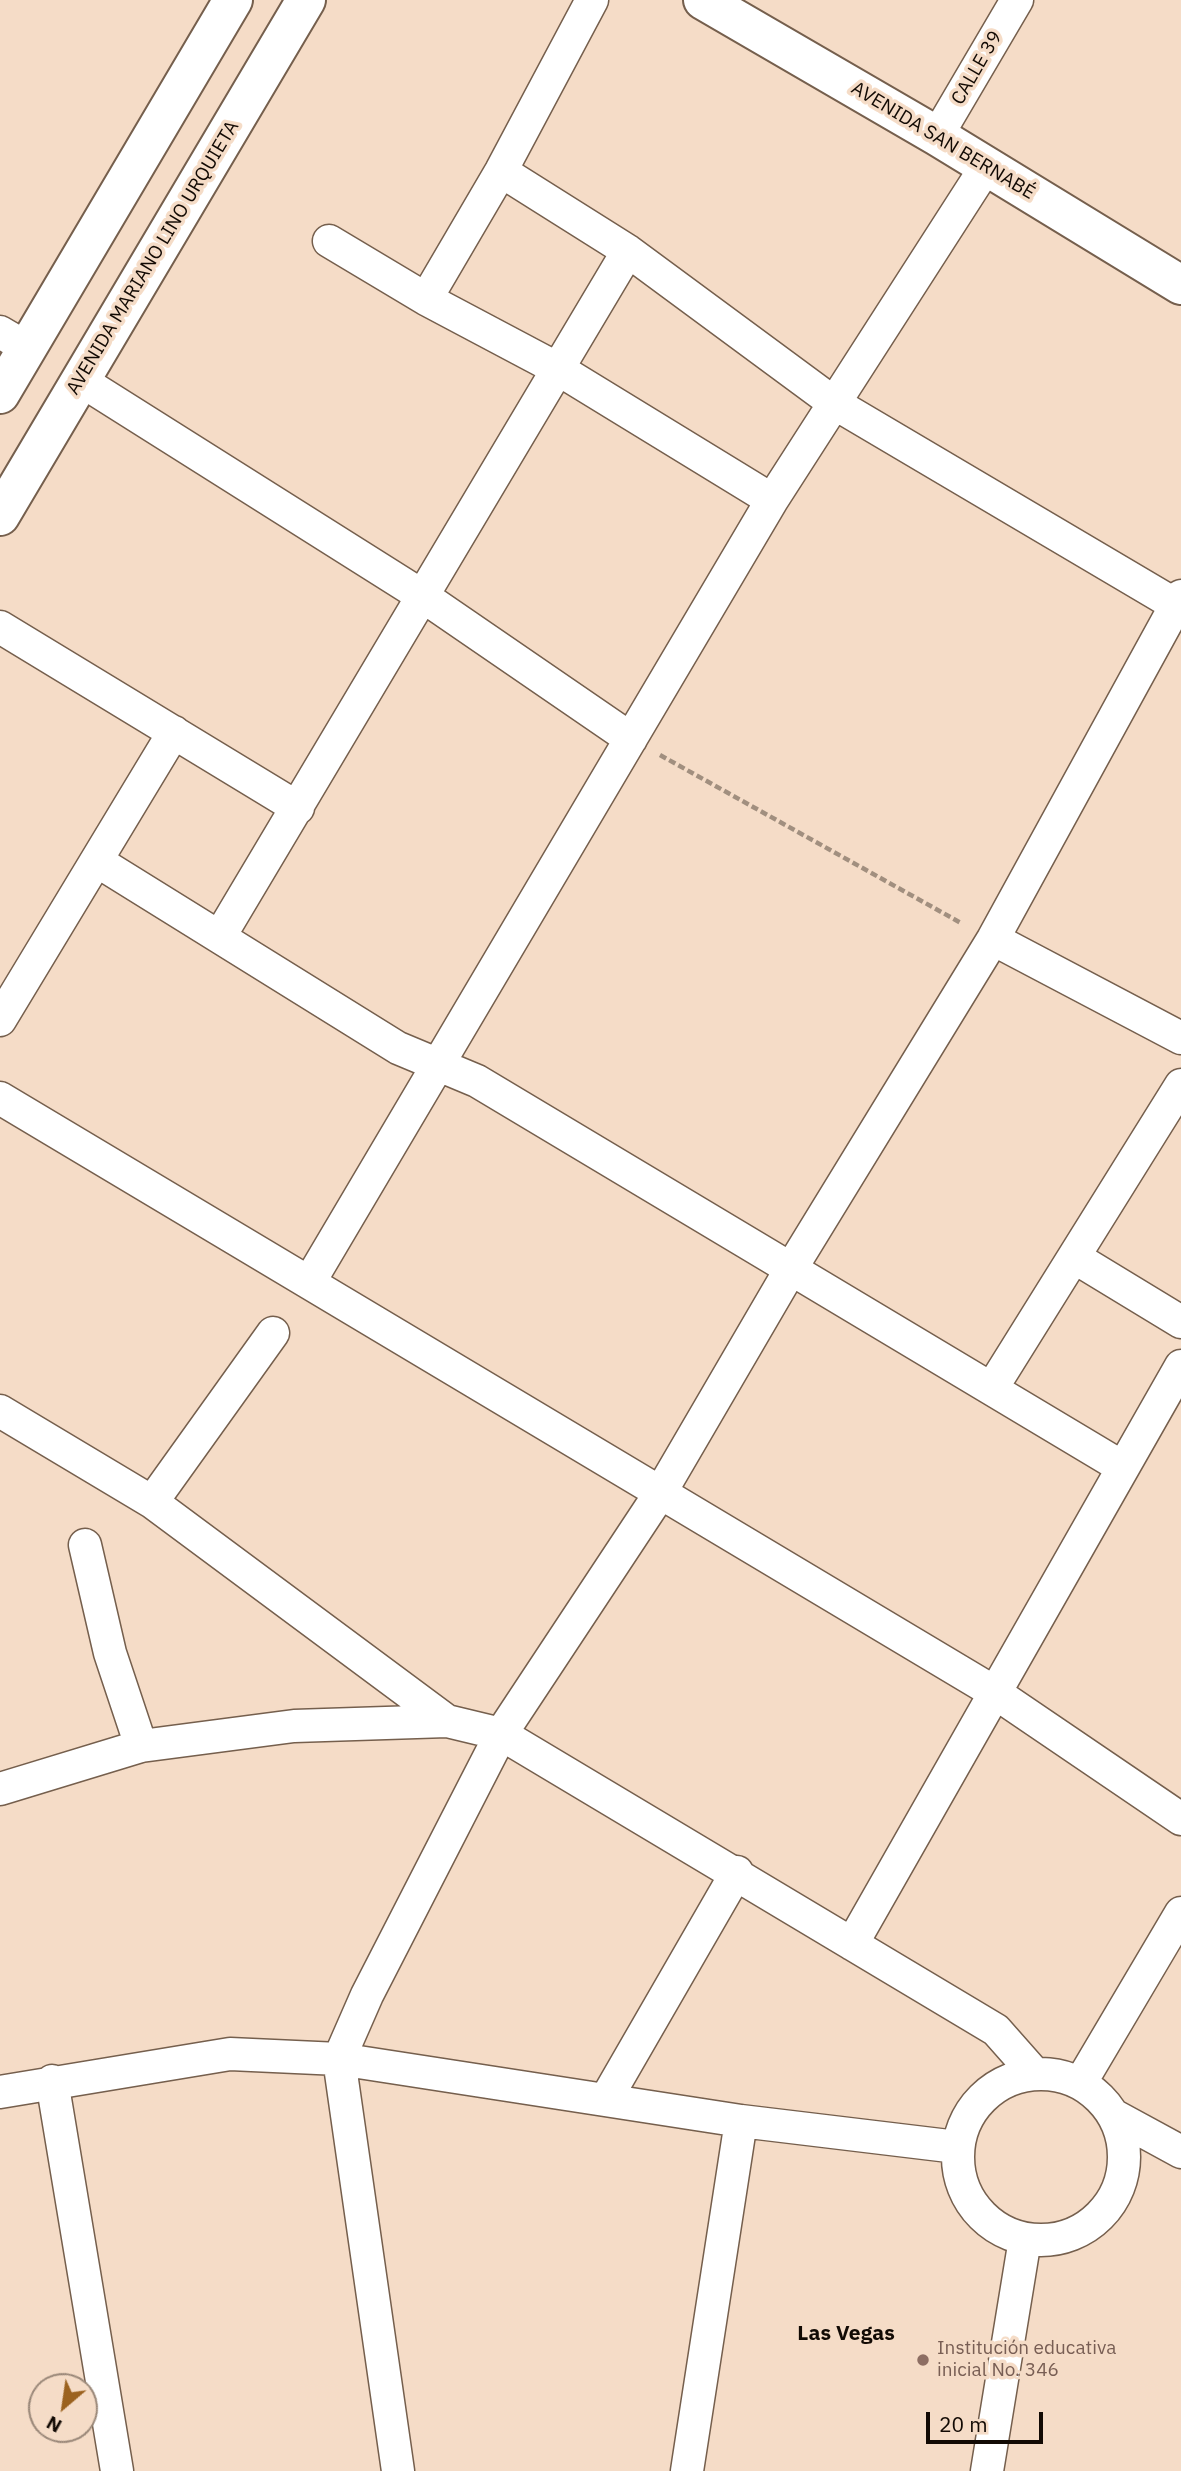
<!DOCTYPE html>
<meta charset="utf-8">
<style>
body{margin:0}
#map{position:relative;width:1181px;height:2471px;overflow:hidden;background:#f5dcc7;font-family:"IBM Plex Sans",sans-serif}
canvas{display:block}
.north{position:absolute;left:28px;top:2373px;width:70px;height:70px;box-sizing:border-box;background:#f5dcc7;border:2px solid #9a8879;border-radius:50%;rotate:209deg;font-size:19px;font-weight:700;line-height:28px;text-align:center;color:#120a04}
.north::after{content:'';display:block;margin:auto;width:24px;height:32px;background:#9b621f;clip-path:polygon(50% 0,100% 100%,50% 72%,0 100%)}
.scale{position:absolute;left:926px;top:2412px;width:117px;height:32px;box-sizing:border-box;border:4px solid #120a04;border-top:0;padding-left:9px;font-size:21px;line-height:24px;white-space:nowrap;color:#120a04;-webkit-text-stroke:5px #f5dcc7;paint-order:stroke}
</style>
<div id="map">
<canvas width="1181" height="2471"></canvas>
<div class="north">N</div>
<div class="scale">20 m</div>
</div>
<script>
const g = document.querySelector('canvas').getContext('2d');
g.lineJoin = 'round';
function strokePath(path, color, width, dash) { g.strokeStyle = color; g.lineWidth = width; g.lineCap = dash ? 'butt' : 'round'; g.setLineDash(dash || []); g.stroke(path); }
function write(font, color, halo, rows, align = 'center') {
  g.font = font + ' "IBM Plex Sans",sans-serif'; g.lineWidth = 7; g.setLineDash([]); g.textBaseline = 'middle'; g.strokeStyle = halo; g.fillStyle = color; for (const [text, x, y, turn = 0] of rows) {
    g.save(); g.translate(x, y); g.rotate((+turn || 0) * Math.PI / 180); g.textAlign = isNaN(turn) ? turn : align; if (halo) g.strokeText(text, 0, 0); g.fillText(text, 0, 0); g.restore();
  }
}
const minor = new Path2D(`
 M937,136L1017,0
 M501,171L628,251L834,403L1181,608
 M329,241L426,299L558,369L772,500
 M426,299L501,171L592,0
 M0,332L29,349
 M80,380L424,597L631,739
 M0,627L298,808
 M97,861L398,1048L477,1081L1122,1467
 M220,936L628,251
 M993,939L1181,1038
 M0,1020L174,732
 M0,1098L994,1692L1181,1819
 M1074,1257L1181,1322
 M310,1281L772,500L986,167
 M992,1388L1181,1085
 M0,1411L152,1502L447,1721
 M152,1502L273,1333
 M85,1545L110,1653L141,1746
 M0,1789L141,1746L294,1726L447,1721L501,1734L996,2030L1034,2073
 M852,1944L1181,1366
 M958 2157a83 83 0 1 1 166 0a83 83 0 1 1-166 0Z
 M52,2081L117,2471
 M1081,2082L1181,1913
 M0,2092L230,2054L339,2059L741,2121L957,2147
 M606,2099L737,1872
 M1115,2116L1181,2152
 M398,2471L339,2059L367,1995L501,1734L659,1495L792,1267L993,939L1181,596
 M687,2471L741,2121
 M987,2471L1025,2239`);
const tertiary = new Path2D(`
 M703,0L937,136L1181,285`);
const secondary = new Path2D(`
 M0,394L233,0
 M0,516L306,0`);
strokePath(minor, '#755f4d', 35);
strokePath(tertiary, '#755f4d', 42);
strokePath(secondary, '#755f4d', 42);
strokePath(new Path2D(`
 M660,755L961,923`), '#a18f7f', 4.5, [7, 3.5]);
strokePath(minor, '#fff', 32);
strokePath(tertiary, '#fff', 38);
strokePath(secondary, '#fff', 38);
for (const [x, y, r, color] of [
 [923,2360,7,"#8d6e63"]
]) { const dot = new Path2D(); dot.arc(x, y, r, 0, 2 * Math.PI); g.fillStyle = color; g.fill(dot); strokePath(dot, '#f5dcc7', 2.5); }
write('19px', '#120a04', '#f5dcc7', [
 ["CALLE 39",977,68,-60],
 ["AVENIDA SAN BERNABÉ",943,141,31],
 ["AVENIDA MARIANO LINO URQUIETA",153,258,-59]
]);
write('19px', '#785e54', '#f5dcc7', [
 ["Institución educativa",937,2349],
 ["inicial No. 346",937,2371]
], 'left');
write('bold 21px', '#120a04', '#f5dcc7', [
 ["Las Vegas",846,2334]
]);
</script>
